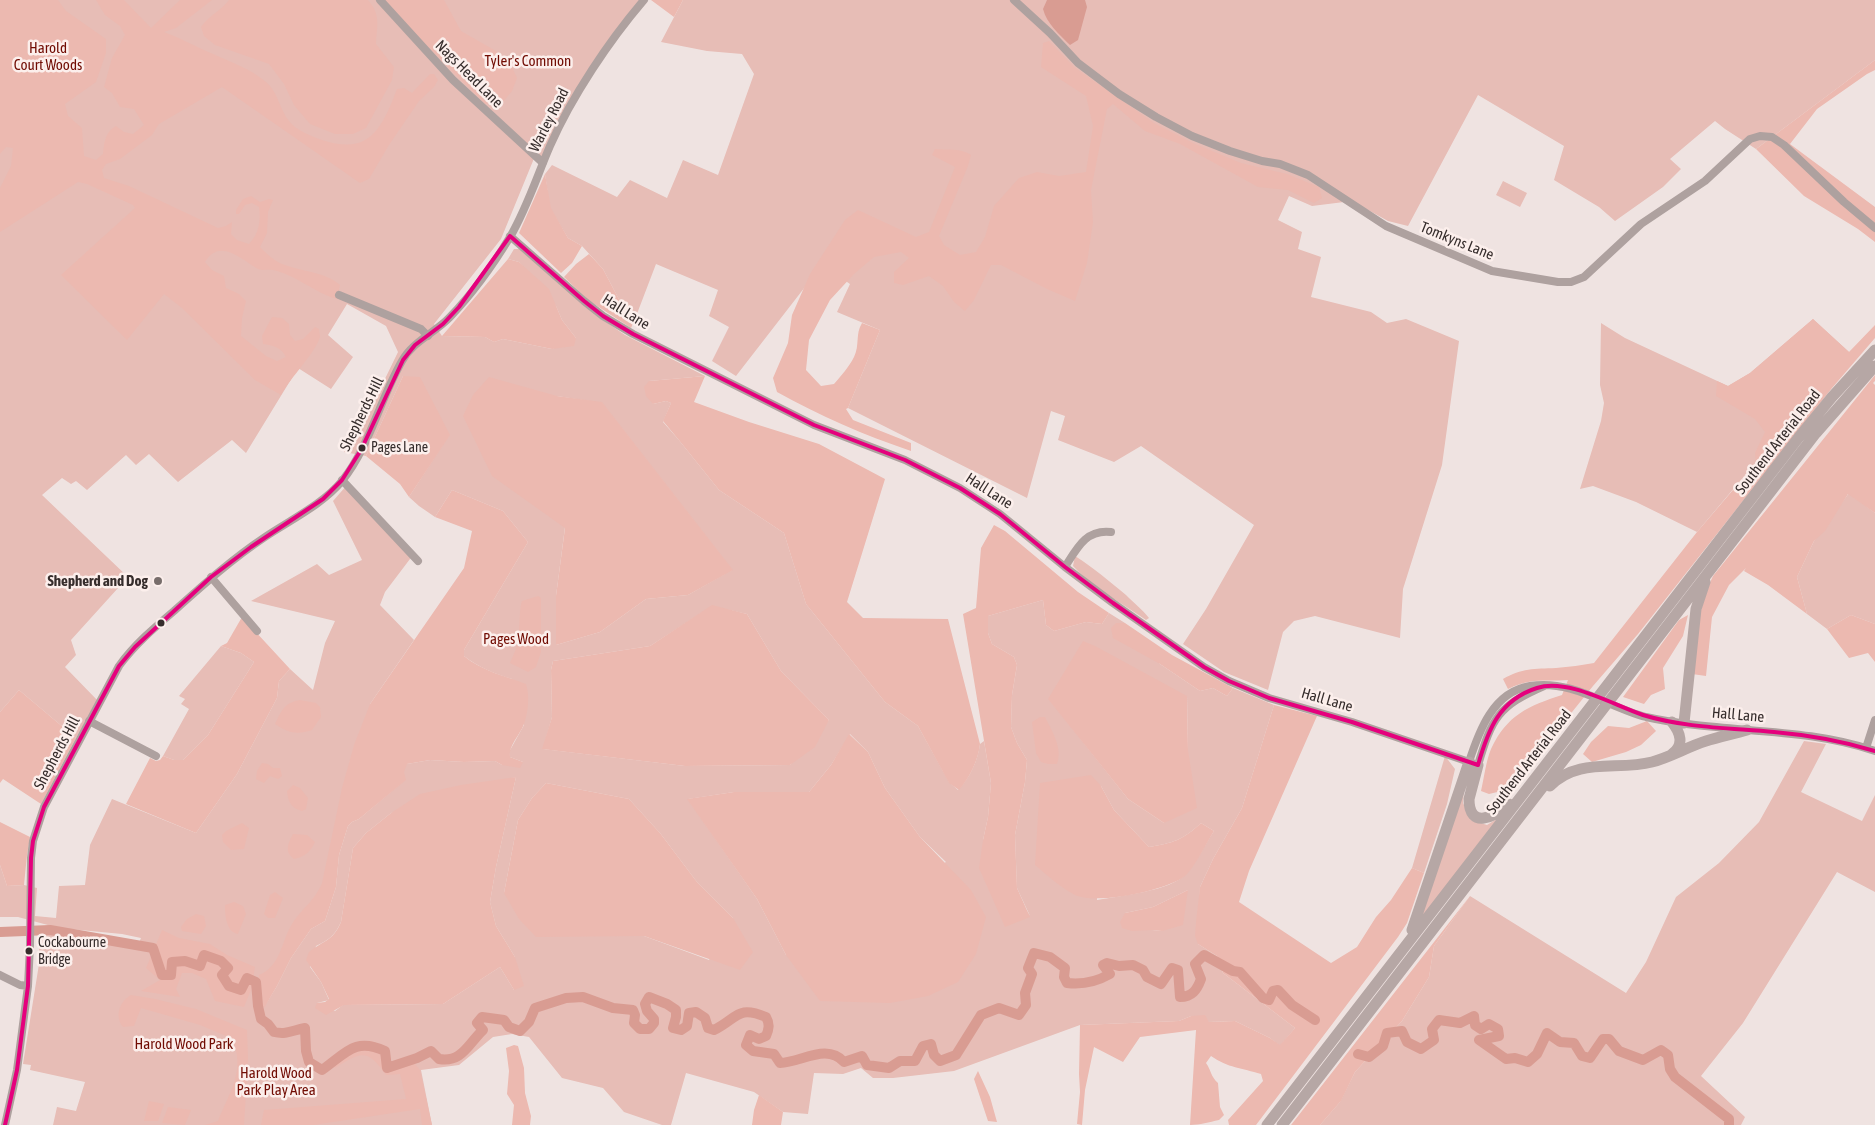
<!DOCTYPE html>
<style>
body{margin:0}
canvas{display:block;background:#efe3e1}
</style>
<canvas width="1875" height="1125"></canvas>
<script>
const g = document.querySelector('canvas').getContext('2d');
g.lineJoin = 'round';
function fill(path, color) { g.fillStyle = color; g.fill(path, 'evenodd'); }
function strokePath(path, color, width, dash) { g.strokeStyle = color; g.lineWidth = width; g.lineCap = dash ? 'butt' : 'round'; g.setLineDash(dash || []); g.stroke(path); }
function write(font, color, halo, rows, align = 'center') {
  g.font = font + ' "Asap Condensed",sans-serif'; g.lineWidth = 5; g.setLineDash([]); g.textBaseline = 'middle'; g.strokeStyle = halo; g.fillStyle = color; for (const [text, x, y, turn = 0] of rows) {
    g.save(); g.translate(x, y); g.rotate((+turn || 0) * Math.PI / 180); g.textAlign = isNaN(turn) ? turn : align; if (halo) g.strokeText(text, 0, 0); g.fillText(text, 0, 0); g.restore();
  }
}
fill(new Path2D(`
 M0,0H645L591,72L543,163L535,156L501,239L434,324L442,336L485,337L494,342L503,339L552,349L576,338L562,320L556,306L519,262L508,259L514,249H520L597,316L625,335L705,376L649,381L653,404L666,401L671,403L663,422L678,439L719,490L784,533L806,604L885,702L918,726L949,782L958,790C970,778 978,760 980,744L984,741L991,783L988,817L983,840L1030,916L1017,888L1015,835L1025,782L1027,760L1017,743L1011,727L1012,695L1017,665L1014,657L992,644L988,633V616L1043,600L1046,625L1054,631L1086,622L1102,624L1109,613L1125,623H1116L1160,664L1200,691L1213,688L1227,696L1233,688L1274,705L1242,808L1213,859L1200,887L1198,944L1217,956L1223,973L1295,1028L1280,1046L1270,1038L1235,1021L1209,1022L1191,1016L1179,1021L1080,1025L954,1071L893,1078H873L861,1068L843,1074L814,1073L808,1114L783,1112L754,1092L686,1073L671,1125H662L624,1112L603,1088L562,1078L529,1037L512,1034L493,1037L459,1065L421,1070L432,1125H53L57,1107L76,1111L85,1082L30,1070L31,1065L23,1064L39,964V931L50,930L138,945L141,938L122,934L59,928L18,917H0V865L7,886L24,885L37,888L35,916L56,918L59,886L85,885L90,845L112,799L196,833L237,774L277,698L279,681L290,669L313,690L325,643L335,621L251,601L317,564L329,575L362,560L333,501L347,485L413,555L385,592L380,605L414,640L370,704L407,764L430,760L464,762L495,761L502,765L523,762L510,757L509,752L524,725L512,679C495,674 478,667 464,656V650L528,542L503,511L452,490L435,517L419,506L409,497L449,435L403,376L366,456L344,452L364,422L398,352L386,326L347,304L328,335L353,357L331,389L298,368L246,453L232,440L178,482L149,454L136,465L126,455L87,490L76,481L71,484L62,478L42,495L128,577L71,640L76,655L65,667L99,702L76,738L19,690L0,712ZM557,396L602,403L732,570L688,595L646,599L600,632L556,645V596L565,527ZM712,606L747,614L781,671L829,720L790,765L685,766L543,749L552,717L551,670L553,661L650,646ZM1187,696L1188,749L1164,823L1128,799L1049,699ZM850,734L868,752L885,788L920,837L946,862L786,955L757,899L688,799L734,792H809L831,765ZM350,761L405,780L359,819L352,822L348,826L339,855L336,887L325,921L311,929L291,958L277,986L266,1004L306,924L329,884ZM516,777L496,867L490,902L496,926L515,957L514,990L500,967L443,1004L343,1005L335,1011L317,1003L329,1000L321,982L310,967L316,946C329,940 335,935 341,922L353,848L366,833L391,813ZM546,783L629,799L660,833L697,882L733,918L709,960L644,936L504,893L518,820L532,798ZM1101,786L1114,810L1149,847C1173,843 1183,840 1201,823L1214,831C1205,845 1197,861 1186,874C1171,891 1119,896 1097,900ZM1188,890L1162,931L1152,930L1125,913L1153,907Z
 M683,0H1875V60L1756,149L1725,129L1715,121L1670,159L1681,169L1663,187L1615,221L1599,207L1554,180L1564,146L1478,95L1408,226L1388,221L1352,201L1312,206L1289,196L1278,220L1302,232L1298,249L1321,257L1311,297L1371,312L1387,323L1406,319L1459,341L1442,465L1403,589L1400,638L1315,616L1294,621L1283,632L1268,690L1224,672L1183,644L1206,609L1254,525L1141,446L1114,462L1058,440L1065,416L1051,411L1027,498L848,408L880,330L837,312L850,284L822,265L736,376L712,361L729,327L709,316L718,290L656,264L635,319L623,307L603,269L582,246L568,238L550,208L545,174L552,165L617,197L630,180L667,198L683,160L718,175L754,74L742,54L707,51L661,42Z
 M1503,181L1527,193L1520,207L1496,195Z
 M1813,319L1849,352L1697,532L1636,502L1593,486L1580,489L1601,421L1604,403L1600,385L1601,323L1625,338L1728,386L1750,373Z
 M1849,493L1875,513V624L1851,615L1827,629L1807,614L1797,577L1814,541Z
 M1075,556C1094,568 1109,581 1126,595C1134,603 1142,609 1149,618L1146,620C1122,603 1093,588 1073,566Z
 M221,646L241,653L254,662L208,735L183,760H174L163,756L189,709L181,704L185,699L179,696Z
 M1804,741L1826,744L1801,792L1862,821L1875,795V892L1837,872L1743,1023L1701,1076L1745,1117L1741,1125H1320L1340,1102L1355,1072L1402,1021L1429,977L1434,946L1470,896L1626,993L1646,962L1676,897L1719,863L1759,822Z
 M1445,756L1455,769L1447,804L1424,873L1412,868Z
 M1464,784L1463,803L1471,820L1487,825L1500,817L1419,921Z`), '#e7bdb6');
fill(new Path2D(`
 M0,0H58L66,11L106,39V53L96,82L65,104L68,116L82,128L84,156L96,160L103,154C104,143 105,132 116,126L124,132L133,134L144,125L134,109L120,107L112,93L104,87L112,58L125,35L120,26L105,15L96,0H124L151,28L180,0H212L176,28L164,32C181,38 196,47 213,54C231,62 251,69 266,82C278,92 280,110 289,121C297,131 311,136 322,140C370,156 382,128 397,89L404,88L412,93L430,74H434L438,80L434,87L419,101L389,145L369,179L360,183L222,87L159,124L152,135L120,159L106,164L102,170L104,178L129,186L218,228L226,226L232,222L231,234L237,240L249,244C259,234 261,221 259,207L252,203L245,205L239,214H236V210L243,199L251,196L260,202L269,199L273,200L268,212L267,233L260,247C267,254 275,262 285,265C303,272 326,272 340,285L337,299C315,293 296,275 273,270C268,269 263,271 258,269C242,260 220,237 205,262L212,270L224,276L226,288L239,294L246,301L242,318L241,336L266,356L277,361L286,357C282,348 273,345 263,344L262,336L272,317L282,318L289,324L290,335L295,341L303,339L315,327L319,329C319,330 320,335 320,337C316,352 290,378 281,395L255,380L182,308L164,294L127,340L61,275L135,208L133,205L87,184L78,182L0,232V188L11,166L13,148L6,147L0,154Z
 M229,0H368C381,15 377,25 376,44L394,67L392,80L366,128L353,134H335L310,124L294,105L284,84L269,64L215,45L204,36L201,27C208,16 221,11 229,0Z
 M381,0H444L461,31L496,51L510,63L517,78L512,91L503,102L485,104Z
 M651,0H683L674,17Z
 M1049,41L1074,67L1154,123L1193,143L1241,163L1287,174L1319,187L1322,198L1314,203L1288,190L1258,187L1180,144L1145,131L1113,104L1107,109L1091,190L1093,222L1087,263L1075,301L1047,289L1001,265H991L974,300L965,311L954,302L943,286L929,276L903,285L894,283V272L909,258L901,252L874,257L854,274L830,300L809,340L806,370L821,386L834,384C841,376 849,367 854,357C860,345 855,334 862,323L880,330L848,408L846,409L853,420L911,443V451C864,435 820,416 777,392L773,378L788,343L792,315L810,274L845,220L858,210L916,237L929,232L955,167L932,155L935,149C947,150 961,148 971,155L968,166L939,236L944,245L960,255L976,252L985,237L994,206L1019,178L1037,172L1059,176L1086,172L1093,126L1086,96L1041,67L1043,43Z
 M1875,60V70L1867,74L1817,109L1790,144L1875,207V242L1858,229L1804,196L1756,149Z
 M545,174L551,208L568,238L582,246L572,263L561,273L519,233Z
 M589,254L603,269L623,307L635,319L631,328L588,300L564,277L576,264Z
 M508,259L519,262L549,289L562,320L576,338L574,346L552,349L503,339L494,342L485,337L442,336Z
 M1813,319L1849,352L1875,325V338L1832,388L1638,634L1593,686L1510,789L1489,794L1481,791C1484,778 1486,761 1491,749C1507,715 1528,706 1562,695L1568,680C1544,682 1533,677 1508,689L1503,679C1522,668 1534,669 1556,668C1569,667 1582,665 1594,663L1697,532L1756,463L1755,453L1765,432L1755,419L1716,396L1717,381L1728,386L1750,373Z
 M1875,375V381L1873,383L1875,385V513L1848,494L1825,531L1814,541L1797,577L1807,614L1768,585L1744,571L1746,568L1729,585L1712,617L1706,676L1692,674C1696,641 1698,606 1713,576Z
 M403,376L420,377L450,435L409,497L400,484L366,456Z
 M705,376L694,402L749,422L819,444L885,479L847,602L863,618L948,619L980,744C978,761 970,777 959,790L949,783L918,726L885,702L806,604L784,533L719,490L678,439L663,421L671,403L666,401L653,404L646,396L644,387L649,381Z
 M489,377L557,396L602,402L733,570L688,595L646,599L600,632L556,645V596L565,528L492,476L463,416L473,395Z
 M452,490L503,511L528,542L464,650V656C482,671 505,676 526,684C530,696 528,713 524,724C520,735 508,746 510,757L523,762L520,768L502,765L495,761L464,762L430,760L407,764L404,772L406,780L359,819L352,822L348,826L339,855L336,887L325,921L311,929L291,958L277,986L264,1008L260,1002L259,975C281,966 281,942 292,924C302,908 314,902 322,883L342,788L354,745L370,704L464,568L472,531L435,517Z
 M994,525L1005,531L1078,592L1109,613L1102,624L1086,622L1054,631L1046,625L1043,600L988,616V633L992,644L1014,657L1017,665L1012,695L1011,727L1017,743L1027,760L1025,782L1015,835L1017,888L1030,917L1005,927L979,868L983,840L988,817L991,783L963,614L976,608L981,548Z
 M538,596L541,598V652L536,667L528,672L510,663C513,656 517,648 518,640C520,630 519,609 522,601Z
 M712,605L747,614L781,671L829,720L815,747L790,765L685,766L542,749L552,717L551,670L553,661L650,646Z
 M1688,615L1683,636L1663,668L1665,689L1651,695L1644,704L1623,697L1679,620Z
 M1851,615L1875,624V662L1868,653L1849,658L1827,629Z
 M242,617L290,669L279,681L277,698L237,774L196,833L126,804L150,758L156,761L160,760L163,756L174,760H183L208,735L254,662L241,653L221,646L227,643Z
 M1116,623H1125L1172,655L1233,688L1227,696L1213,688L1200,691L1160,664L1113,638L1111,628Z
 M1083,641L1095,646L1187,696L1188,750L1197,808L1164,823L1128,799L1048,699Z
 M19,690L76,738L41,804L3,779L0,783V712Z
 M300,700L316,703L320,707L321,717L312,730C297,735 288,733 275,724C282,710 284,703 300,700Z
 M1274,705L1317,716L1249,871L1239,902L1331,963L1357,947L1376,917L1391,900L1412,868L1424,873L1407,923L1398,937L1256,1125H1229L1228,1120L1263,1081L1261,1074C1242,1068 1228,1068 1211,1056L1206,1063C1211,1070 1211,1077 1218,1083L1220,1107L1224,1115L1219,1120C1209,1122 1200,1125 1190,1125L1196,1030L1140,1037L1123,1062L1094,1047L1085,1090L1082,1125L1077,1124L1080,1092L1079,1074L1080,1025L1179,1021L1191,1016L1205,1015L1209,1022L1235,1021L1270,1038L1280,1045L1295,1028L1223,973L1217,956L1198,944L1195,936L1196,922L1200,887L1213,859L1242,808Z
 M1040,717H1045C1052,731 1063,748 1057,764H1048L1041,762L1036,753L1032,722Z
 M1647,721L1656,731L1641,745L1626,752L1592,762L1583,754L1591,742L1608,726L1629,728Z
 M849,734L868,752L885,788L920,837L971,890L986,917L976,954L958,982L928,996L890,1003L820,1001L786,955L757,899L687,799L734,792H809L831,765Z
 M262,763L268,764L273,768H280L282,776L278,779L270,776L264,783L256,779L257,771Z
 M1091,775L1101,786L1114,810L1149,847C1173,843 1183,840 1201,823L1214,831C1207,842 1195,867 1185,876C1166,891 1096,905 1075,895C1061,888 1047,875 1035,865L1040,783Z
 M516,777L496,867L490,902L496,926L515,957L524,986L514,990L500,967L443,1004L344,1005L326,1015L315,1008L317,1003L325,1002L329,999L321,982L306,960L309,952C324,940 333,941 341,922L353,848L366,833L391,813L420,794L461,785Z
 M546,783L629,799L660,833L697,882L733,918L753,952L740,970L644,936L536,937L519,919L504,893L518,820L532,798Z
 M293,785L300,788L308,798L306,809L302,811C291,808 288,802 287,791Z
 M0,822L30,837L27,855L24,885L7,886L0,865Z
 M242,823L249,828L244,849L231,850L223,842L222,835L226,831Z
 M293,834L307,835L315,842C311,851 305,857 294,859C284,851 288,844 293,834Z
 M1188,890L1183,925L1162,931L1152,930L1132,931L1122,928L1120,922L1125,913L1153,907Z
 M275,892L283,898L275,918H268L264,914L270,895Z
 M1470,896L1434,946L1429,977L1402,1021L1355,1072L1341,1101L1320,1125H1291Z
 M234,902L243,906L246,914L238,934C226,932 225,915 225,905Z
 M196,914L204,916L206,926L201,934L182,931L181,927L187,919Z
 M162,930L179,938L210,944L227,955L255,967L251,990L244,1007L215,1001L206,979L192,973H182L176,989L180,997L141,991L160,980L146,968Z
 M131,995L155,999L196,1009L247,1030L248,1058L244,1125H205L218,1121C226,1100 240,1079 237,1057C237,1050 233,1044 231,1038L200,1025L141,1008L134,1026L123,1027C114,1016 120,1001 131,995Z
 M372,1041L387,1049L389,1063L411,1059L420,1070L432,1125H422L420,1109L313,1125H261L264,1110L406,1099L400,1074L386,1075C367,1048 361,1052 335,1068L328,1061L353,1044Z
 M514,1045L518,1046L524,1068L525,1093L531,1116L530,1125H512L514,1105L507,1094L509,1071L506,1048Z
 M978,1071L990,1097L997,1122L988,1121L974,1079Z
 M759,1095L783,1112L781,1125H752L754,1110Z
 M149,1101L164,1104L158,1121H144Z
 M168,1107L191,1110L185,1125L162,1123Z`), '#ecb9b0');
fill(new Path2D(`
 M1047,0H1085L1087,7L1078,40L1070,45C1059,34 1047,24 1043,9Z`), '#d99c92');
strokePath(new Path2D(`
 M0,932L50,930L153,948L162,975H171L172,962L185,961L200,966L204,955L221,961L228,968L222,975L229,986L241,990L247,978L256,982L258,1006L261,1019L268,1024L274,1032C287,1035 293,1030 305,1028L306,1051L309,1062L322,1070C346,1053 355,1037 385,1051L387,1068L417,1058L431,1051L439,1059C462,1063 468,1044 483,1030L477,1023L482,1017L504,1020L509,1027L520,1031L529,1022L535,1008L566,998L583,997L613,1008L633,1010L635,1015L634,1023L640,1029H649L654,1023V1019L647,1011L645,1004L649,997L667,1004L676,1010V1017L673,1028L681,1030L687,1026L689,1013L696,1012L705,1018L708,1028L714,1030C738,1018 737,1005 766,1017C770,1024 769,1029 766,1036L759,1039L750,1035L746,1045L753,1051L774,1054L780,1063C802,1062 827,1043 844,1062L862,1056L867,1065L889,1068L900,1061H915L923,1046L931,1044L934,1055L940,1061L956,1055L981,1015L999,1008L1019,1015L1026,1005L1025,993L1032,974L1028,968L1034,953L1050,957L1065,968L1064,977L1067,983C1083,985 1096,982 1110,974L1103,965L1107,963L1119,966L1133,965L1143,970L1147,977L1161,984L1172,968L1178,970L1180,997C1192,997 1197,990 1201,979L1195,964L1204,955L1233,971L1240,972L1263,998L1269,1000L1273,991L1278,990L1292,1005L1315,1020
 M1358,1054L1369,1057L1383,1046L1387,1033L1402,1031L1407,1042L1421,1049L1434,1040L1432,1029L1439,1020L1460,1023L1474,1016L1475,1025L1481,1029L1489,1024L1498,1029L1499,1036L1479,1040L1506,1059L1515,1058L1528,1062L1537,1054L1547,1033L1560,1042L1574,1043L1582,1056L1590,1058L1603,1039H1609L1619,1051L1643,1060L1661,1050L1668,1055L1670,1069L1675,1077L1729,1119V1125`), '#d99c92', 10);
strokePath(new Path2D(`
 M380,0L453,80L543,163
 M1014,0L1050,33L1078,63L1119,94L1156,117L1192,136L1230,151L1262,161L1280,164L1308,175L1386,226L1492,271L1558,282H1571L1584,277L1641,224L1705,181L1750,139L1760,136L1772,137L1784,145L1844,202L1875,228
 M510,236L584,301L603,316L633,334L814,425L905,460L960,488L1000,514L1065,567L1113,603L1204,667L1229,681L1269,698L1352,722L1478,765C1492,718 1498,706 1544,686
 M339,295L421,329L428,336
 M342,480L418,561
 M1065,567C1077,548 1086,529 1111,532
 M211,577L257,631
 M89,721L156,756
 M1866,748L1875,720
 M1469,762C1479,731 1493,692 1530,686C1573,679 1607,707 1646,717C1722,734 1802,726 1875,751
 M0,975L20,985L28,986
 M5,1125L17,1070L28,986L30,945L31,858L33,841L44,807L119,666C134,645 154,628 174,611C203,585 232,559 265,537C290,520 322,505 342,481C370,446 380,399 402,361C413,341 435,333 450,317C472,294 493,265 510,237C527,208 537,176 550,146C572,96 609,41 644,0`), '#aea19f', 8);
strokePath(new Path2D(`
 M1672,722C1680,732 1685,745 1672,754
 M1684,723L1696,609L1705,582
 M1478,765L1469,799C1469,830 1495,817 1509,804
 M1550,786C1578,757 1617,771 1652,762C1671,757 1687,747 1706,741C1719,737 1733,734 1747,730
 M1412,930L1469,762
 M1267,1125L1799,437L1832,397L1875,350
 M1282,1125L1816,433L1875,366`), '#b6a7a5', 11);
strokePath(new Path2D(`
 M510,236L584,301L603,316L633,334L814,425L905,460L960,488L1000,514L1065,567L1113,603L1204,667L1229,681L1269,698L1352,722L1478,765C1488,730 1499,700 1537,688C1568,678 1613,705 1643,715C1685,728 1731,728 1774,732C1809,735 1842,741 1875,751
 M5,1125L17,1070L28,986L31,858L33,841L44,807L119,666L135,647L211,577L251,547L323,499L342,480L361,450L403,360L415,345L443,324L459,307L510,236`), '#e5007d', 4);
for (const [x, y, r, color] of [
 [362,448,4.5,"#362d2c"],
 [158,581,5,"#776d6b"],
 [161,623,4.5,"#362d2c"],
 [29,951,4.5,"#362d2c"]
]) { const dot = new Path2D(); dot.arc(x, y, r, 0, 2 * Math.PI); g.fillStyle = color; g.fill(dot); strokePath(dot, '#fcefec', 2); }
write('14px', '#362d2c', '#fcefec', [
 ["Pages Lane",371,448],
 ["Cockabourne",38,943],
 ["Bridge",38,960]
], 'left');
write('15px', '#710c03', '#fcefec', [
 ["Harold",48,48],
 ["Court Woods",48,65],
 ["Tyler's Common",528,61],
 ["Pages Wood",516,639],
 ["Harold Wood Park",184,1044],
 ["Harold Wood",276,1073],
 ["Park Play Area",276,1090]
]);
write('15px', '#362d2c', '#fcefec', [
 ["Nags Head Lane",469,74,45],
 ["Warley Road",549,120,-63],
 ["Tomkyns Lane",1457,241,22],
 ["Hall Lane",626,312,32],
 ["Shepherds Hill",362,414,-64],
 ["Southend Arterial Road",1778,442,-52],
 ["Hall Lane",989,491,33],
 ["Hall Lane",1327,700,16],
 ["Hall Lane",1738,715,5],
 ["Shepherds Hill",57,753,-62],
 ["Southend Arterial Road",1529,762,-52]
]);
write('bold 15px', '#362d2c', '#fcefec', [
 ["Shepherd and Dog",148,581]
], 'right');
</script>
